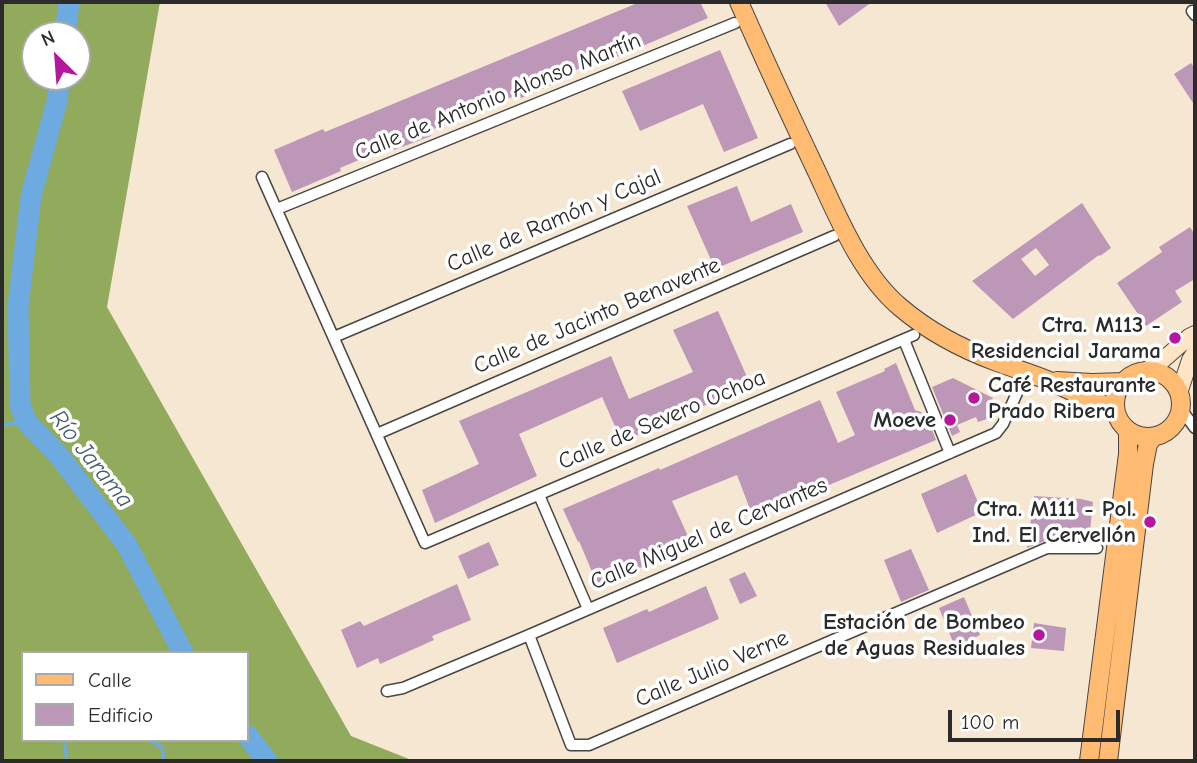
<!DOCTYPE html>
<meta charset="utf-8">
<style>
body{margin:0}
#map{position:relative;width:1197px;height:763px;overflow:hidden;background:#f6e7d2;font-family:"Comic Neue",sans-serif}
canvas{display:block}
.frame{position:absolute;inset:0;border:4px solid #2b2b2b;pointer-events:none}
.legend{position:absolute;left:21px;top:651px;width:228px;height:91px;box-sizing:border-box;background:#fff;border:2px solid #aaa;margin:0;padding:9px 12px;list-style:none;font-size:21px;color:#2b2b2b}
.legend li{display:flex;align-items:center;gap:14px;height:35px}
.legend b{width:35px;border:2px solid #aaa}
.north{position:absolute;left:21px;top:21px;width:70px;height:70px;box-sizing:border-box;background:#fff;border:2px solid #aaa;border-radius:50%;rotate:335deg;font-size:19px;font-weight:700;line-height:28px;text-align:center;color:#2b2b2b}
.north::after{content:'';display:block;margin:auto;width:24px;height:32px;background:#b5179e;clip-path:polygon(50% 0,100% 100%,50% 72%,0 100%)}
.scale{position:absolute;left:948px;top:710px;width:172px;height:32px;box-sizing:border-box;border:4px solid #2b2b2b;border-top:0;padding-left:9px;font-size:21px;line-height:24px;white-space:nowrap;color:#2b2b2b;-webkit-text-stroke:5px #fff;paint-order:stroke}
</style>
<div id="map">
<canvas width="1197" height="763"></canvas>
<div class="frame"></div>
<ul class="legend">
<li><b style="height:9px;background:#febb71"></b>Calle</li>
<li><b style="height:19px;background:#bd97b8"></b>Edificio</li>
</ul>
<div class="north">N</div>
<div class="scale">100 m</div>
</div>
<script>
const g = document.querySelector('canvas').getContext('2d');
g.lineJoin = 'round';
function fill(path, color) { g.fillStyle = color; g.fill(path, 'evenodd'); }
function strokePath(path, color, width, dash) { g.strokeStyle = color; g.lineWidth = width; g.lineCap = dash ? 'butt' : 'round'; g.setLineDash(dash || []); g.stroke(path); }
function write(font, color, halo, rows, align = 'center') {
  g.font = font + ' "Comic Neue",sans-serif'; g.lineWidth = 7; g.setLineDash([]); g.textBaseline = 'middle'; g.strokeStyle = halo; g.fillStyle = color; for (const [text, x, y, turn = 0] of rows) {
    g.save(); g.translate(x, y); g.rotate((+turn || 0) * Math.PI / 180); g.textAlign = isNaN(turn) ? turn : align; if (halo) g.strokeText(text, 0, 0); g.fillText(text, 0, 0); g.restore();
  }
}
fill(new Path2D(`
 M2,2H160L107,307L351,736L414,761H2ZM35,35H77V77H35ZM23,653H247V740H23Z`), '#91aa5c');
strokePath(new Path2D(`
 M2,425L26,421
 M64,740L67,761
 M149,740L162,747L164,761`), '#6daadf', 3.5);
strokePath(new Path2D(`
 M65,35L69,2
 M60,77L57,101L31,196L18,306L20,405L26,421L60,457L127,545L183,653
 M247,735L267,761`), '#6daadf', 21);
fill(new Path2D(`
 M640,2H700L708,18L610,60L609,56L557,78L558,82L521,98L519,94L479,111L478,110L429,131L431,136L394,150L392,146L340,168L341,171L292,192L274,150L323,129L325,132Z
 M825,2H872L839,26Z
 M720,50L758,138L724,152L703,104L640,131L622,91Z
 M1191,63L1195,69V106L1174,74Z
 M737,186L751,222L791,204L803,232L715,269L687,206Z
 M1082,203L1111,248L1100,256L1099,255L1013,319L972,281ZM1036,248L1049,265L1035,276L1021,259Z
 M1190,227L1195,235V279L1175,291L1182,302L1146,326L1117,283L1162,252L1159,247Z
 M718,311L751,386L644,431V432L622,442L602,397L571,411L519,434L537,476L435,523L422,490L479,464L459,421L611,356L629,399L693,372L673,330Z
 M896,363L915,410L926,414L936,440L753,517L737,475L672,501L692,545L598,586L579,541L578,542L563,509L659,468L660,470L820,400L838,443L855,435L836,392L885,371L884,369Z
 M953,378L993,398L987,419L978,422L976,417L957,425L960,432L952,436L932,387Z
 M966,474L982,512L937,533L921,494Z
 M1034,496L1081,499L1093,502L1089,540L1056,537L1027,548Z
 M489,542L499,565L468,579L458,556Z
 M911,549L929,590L901,602L884,560Z
 M745,572L757,596L740,604L729,579Z
 M457,584L471,620L432,636L434,640L380,664L378,658L357,668L341,630L360,621L364,626Z
 M706,586L719,619L617,663L603,628L647,609L649,612Z
 M964,597L980,635L955,647L939,608Z
 M1034,623L1066,628L1064,651L1031,648Z`), '#bd97b8');
const street = new Path2D(`
 M1192,11L1195,15
 M262,177L425,543L914,335
 M277,209L735,23
 M334,337L790,144
 M904,340L950,453
 M1180,408L1195,428
 M377,434L834,236
 M539,495L588,609
 M529,635L571,745H589L1047,548H1097
 M387,691L403,688L529,635L996,433L1003,424L1021,384`);
const secondary = new Path2D(`
 M1142,372L1157,365L1189,337L1195,334
 M1179,393L1190,360L1195,352`);
const primary = new Path2D(`
 M739,2C764,59 790,115 817,172C838,217 861,274 900,307C928,331 962,349 997,362C1013,368 1030,373 1047,380C1070,390 1092,401 1115,409
 M1115 404a33 33 0 1 1 66 0a33 33 0 1 1-66 0Z
 M1057,381L1092,383L1124,382
 M1089,761L1128,454V431
 M1108,761L1144,464L1148,444L1153,437`);
strokePath(street, '#494744', 13);
strokePath(secondary, '#494744', 18);
strokePath(primary, '#494744', 20);
strokePath(street, '#fff', 10);
strokePath(secondary, '#ffe4c6', 16);
strokePath(primary, '#febb71', 18);
for (const [x, y, r, color] of [
 [1175,338,7,"#b5179e"],
 [974,398,7,"#b5179e"],
 [950,420,7,"#b5179e"],
 [1150,522,7,"#b5179e"],
 [1039,635,7,"#b5179e"]
]) { const dot = new Path2D(); dot.arc(x, y, r, 0, 2 * Math.PI); g.fillStyle = color; g.fill(dot); strokePath(dot, '#fff', 2.5); }
write('23px', '#2b2b2b', '#fff', [
 ["Calle de Antonio Alonso Martín",498,97,-22],
 ["Calle de Ramón y Cajal",554,221,-23],
 ["Calle de Jacinto Benavente",597,316,-23],
 ["Calle de Severo Ochoa",662,420,-23],
 ["Calle Miguel de Cervantes",709,534,-23],
 ["Calle Julio Verne",712,669,-23]
]);
write('bold 23px', '#2b2b2b', '#fff', [
 ["Ctra. M113 -",1161,325],
 ["Residencial Jarama",1161,351],
 ["Café Restaurante",988,385,"left"],
 ["Prado Ribera",988,411,"left"],
 ["Moeve",936,420],
 ["Ctra. M111 - Pol.",1136,509],
 ["Ind. El Cervellón",1136,535],
 ["Estación de Bombeo",1025,622],
 ["de Aguas Residuales",1025,648]
], 'right');
write('italic 24px', '#455e73', '#fff', [
 ["Río Jarama",91,459,51]
]);
</script>
